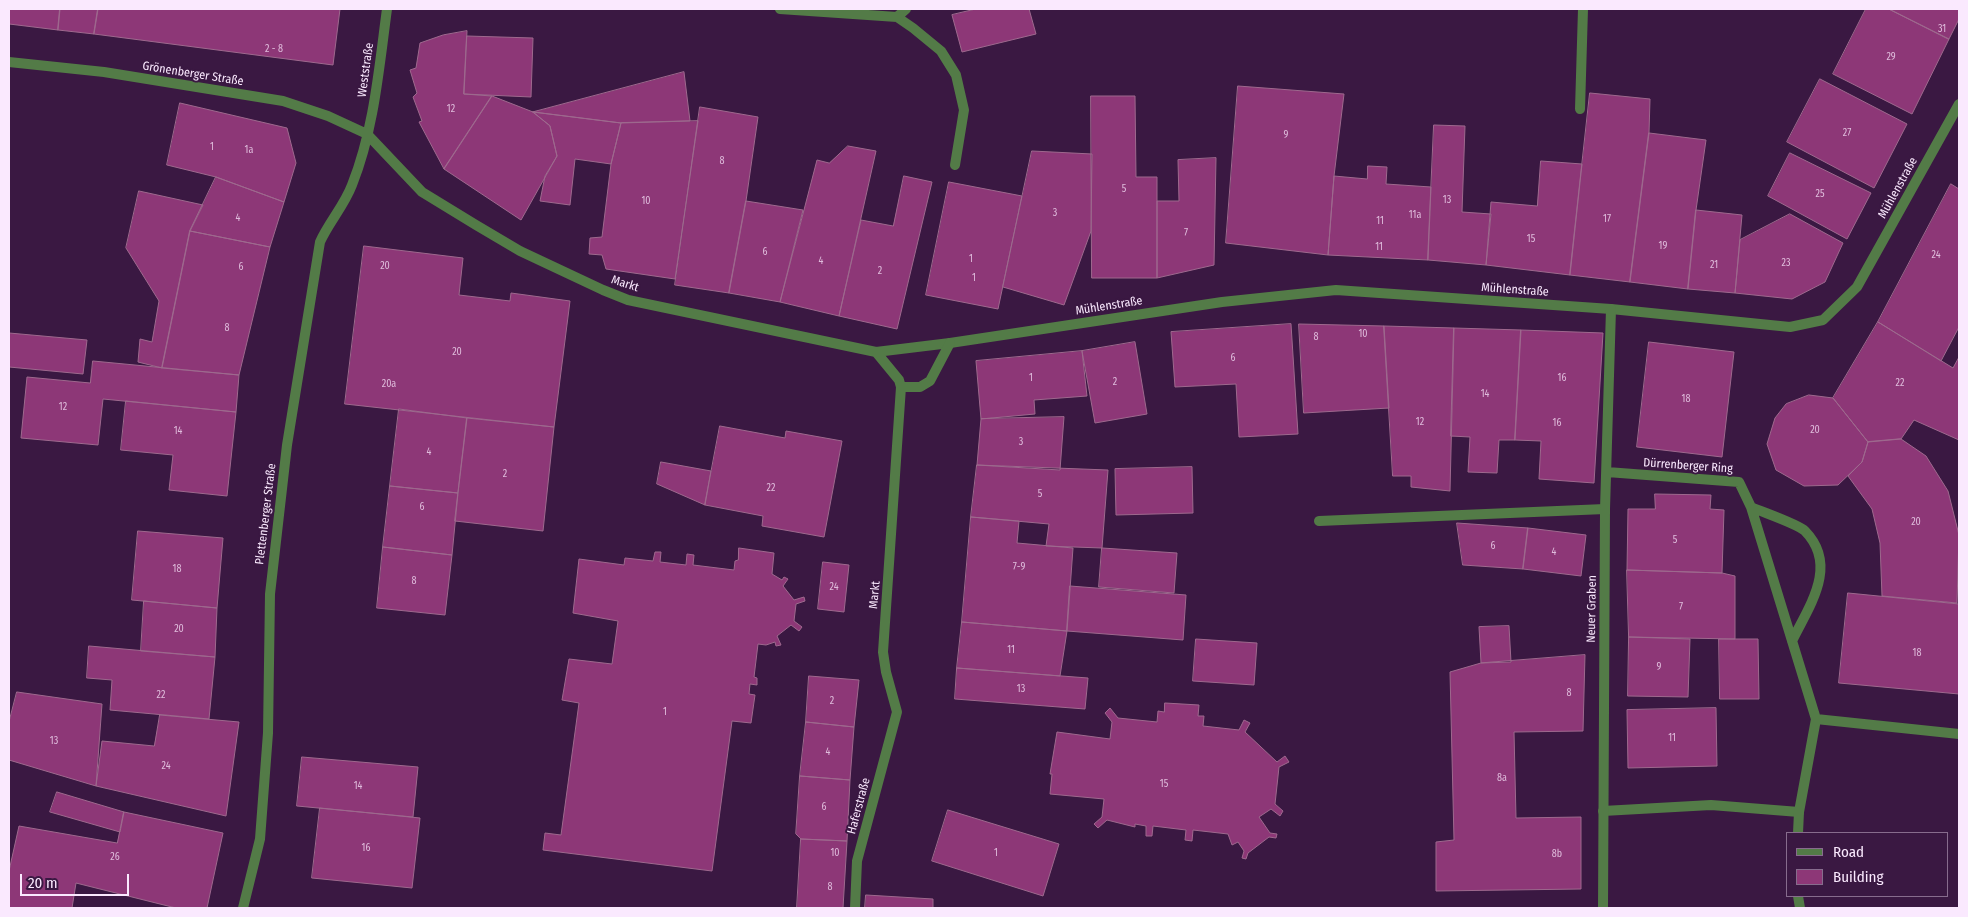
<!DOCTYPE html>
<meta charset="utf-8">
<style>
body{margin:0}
#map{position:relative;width:1968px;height:917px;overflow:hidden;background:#3a1842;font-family:"Fira Sans Condensed",sans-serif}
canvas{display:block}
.frame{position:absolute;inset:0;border:10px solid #fae9fe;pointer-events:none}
.legend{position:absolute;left:1786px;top:832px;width:162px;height:65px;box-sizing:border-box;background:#3a1842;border:1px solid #876c8d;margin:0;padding:6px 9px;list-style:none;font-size:15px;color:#fae9fe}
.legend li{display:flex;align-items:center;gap:10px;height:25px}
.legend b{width:25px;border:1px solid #876c8d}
.scale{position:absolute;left:20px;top:874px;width:109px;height:22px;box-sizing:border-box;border:2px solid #fae9fe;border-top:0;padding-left:6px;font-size:15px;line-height:18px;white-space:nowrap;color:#fae9fe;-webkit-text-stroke:4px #3a1842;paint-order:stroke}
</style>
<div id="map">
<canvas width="1968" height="917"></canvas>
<div class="frame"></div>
<ul class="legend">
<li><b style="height:6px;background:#537b47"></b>Road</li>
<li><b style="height:14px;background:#8d3777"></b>Building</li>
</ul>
<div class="scale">20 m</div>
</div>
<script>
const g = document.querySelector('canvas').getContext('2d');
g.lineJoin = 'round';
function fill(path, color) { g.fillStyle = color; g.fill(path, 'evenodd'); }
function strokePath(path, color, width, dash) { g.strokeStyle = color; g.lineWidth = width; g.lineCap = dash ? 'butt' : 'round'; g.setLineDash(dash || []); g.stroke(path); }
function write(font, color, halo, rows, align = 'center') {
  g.font = font + ' "Fira Sans Condensed",sans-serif'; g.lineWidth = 4; g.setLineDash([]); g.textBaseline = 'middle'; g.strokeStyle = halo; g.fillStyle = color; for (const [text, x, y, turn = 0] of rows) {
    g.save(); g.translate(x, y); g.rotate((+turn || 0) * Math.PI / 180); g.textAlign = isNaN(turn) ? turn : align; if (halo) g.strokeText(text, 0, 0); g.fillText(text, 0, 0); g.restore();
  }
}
const building = new Path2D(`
 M9,9H60L58,30L9,24Z
 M60,9H98L94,34L58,30Z
 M98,9H340L333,65L94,34Z
 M976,9H1029L1036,34L962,52L952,15Z
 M1866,9H1889L1949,39L1912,114L1833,74Z
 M1889,9H1959V19L1949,39Z
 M467,31L464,94L492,96L444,169L419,122L422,121L413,97L417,93L410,70L416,68L420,43L443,35Z
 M467,36L533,38L531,97L464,94Z
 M684,72L690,121L621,123L533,112Z
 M1820,79L1907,124L1874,188L1787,142Z
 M1238,86L1344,94L1334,176L1328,255L1226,243Z
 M1590,93L1650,99L1649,133L1630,282L1570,275Z
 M492,96L533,112L550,126L557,156L521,220L444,169Z
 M1091,96H1135L1136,177H1157V278H1092Z
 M180,103L287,128L296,163L284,202L216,177L167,165Z
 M700,107L758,117L746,201L729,293L675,285Z
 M533,112L621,123L611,164L575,159L570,205L540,201L545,176L557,156L550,126Z
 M698,121L675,279L606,269L602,255L589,254L590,238L602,237L611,164L621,123Z
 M1434,125L1465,126L1462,212L1491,214L1486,265L1428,260Z
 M1649,133L1706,140L1696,210L1688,289L1630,282Z
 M848,146L876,151L839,316L780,302L817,160L829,163Z
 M1032,151L1092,154L1091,231L1064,305L1003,287Z
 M1790,153L1871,193L1847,239L1768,196Z
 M1216,158L1214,265L1157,278V201H1179L1178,160Z
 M1541,161L1582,164L1570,275L1486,265L1491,202L1537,206Z
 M1368,166L1387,167L1386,184L1431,187L1428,260L1328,255L1334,176L1367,179Z
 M904,176L932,182L897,329L839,316L861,220L893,226Z
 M216,177L284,202L270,247L190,231Z
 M949,182L1022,196L998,309L926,295Z
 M1951,184L1959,189V327L1941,361L1878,322Z
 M139,191L203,205L190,231L162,368L138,362L140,339L152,342L159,301L126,248Z
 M746,201L803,210L780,302L729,293Z
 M1696,210L1742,215L1735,293L1688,289Z
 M1790,214L1843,243L1825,282L1792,299L1735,293L1740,240Z
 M190,231L270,247L239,375L162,368Z
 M364,246L463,258L459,295L510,301L511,293L570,301L554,427L345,404Z
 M1878,322L1953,368L1959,357V440L1914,420L1901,439L1868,442L1833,398Z
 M1291,324L1298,434L1239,437L1236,384L1175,387L1171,332Z
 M1299,324L1384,326L1389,408L1304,413Z
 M1384,326L1454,328L1450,491L1411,487V476H1393Z
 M1454,328L1521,330L1515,440H1499L1497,473L1468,472L1470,437L1451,436Z
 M1521,330L1603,333L1594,483L1539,479L1541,441L1515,440Z
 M9,333L87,340L83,374L9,367Z
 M1135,342L1147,414L1095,423L1082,351Z
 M1649,342L1734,352L1722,457L1637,447Z
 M1082,351L1087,396L1034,400L1035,414L981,419L976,361Z
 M93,361L239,375L236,412L103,399L98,445L21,438L27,377L90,383Z
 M1809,395L1833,398L1868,442L1862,462L1838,485L1804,486L1776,470L1767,444L1775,418L1786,404Z
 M126,401L236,412L227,496L169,490L173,455L121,450Z
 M399,409L467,418L458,493L390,486Z
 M1064,417L1060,470L977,465L981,419Z
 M467,418L554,427L543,531L455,521Z
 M720,426L785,438L786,431L842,441L824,537L762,526L763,516L705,505Z
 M1901,439L1926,456L1948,491L1959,535L1957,603L1882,596L1880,543L1872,509L1848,476L1862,462L1868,442Z
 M661,462L711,471L705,505L657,484Z
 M977,465L1108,470L1102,548L1046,546L1049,524L971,517Z
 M1192,467L1193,513L1116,515L1115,469Z
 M390,486L458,493L452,555L383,547Z
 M1655,494L1711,495L1710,509L1724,510L1722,573L1627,570L1628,509H1655Z
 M971,517L1019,521L1017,543L1073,548L1067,631L962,622Z
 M1457,523L1528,528L1523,569L1463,565Z
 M1528,528L1586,535L1581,576L1523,569Z
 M138,531L223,538L217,608L132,600Z
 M383,547L452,555L445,615L377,608Z
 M739,548L774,553L772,574L782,580L784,577L788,579L783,586L794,600L804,597L805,601L796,604L794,621L802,627L799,631L791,625L777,636L781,645L776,646L775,642L766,645L758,644L754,677L757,678V685L750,684L749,694L755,695L751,723L732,721L712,871L543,850L545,833L561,835L579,703L562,700L569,659L612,664L618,621L573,613L579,559L624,565L625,558L653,561L655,552H661L660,562L686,565L687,554L694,555L693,565L734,570L735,561L738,560Z
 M1102,548L1177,553L1174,593L1099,587Z
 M823,562L849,565L844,612L818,609Z
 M1627,570L1722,573L1735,576V639L1629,637Z
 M1070,586L1186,595L1183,640L1067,631Z
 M1848,593L1959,604V694L1839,683Z
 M144,601L217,608L215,657L141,651Z
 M962,622L1067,631L1060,676L957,668Z
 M1509,626L1511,662L1481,663L1479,627Z
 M1629,637L1690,639L1688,697L1628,696Z
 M1196,639L1257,643L1254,685L1193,681Z
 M1719,639H1758L1759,699H1720Z
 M89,646L215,657L209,719L110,710L112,680L87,678Z
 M1585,655L1583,731L1514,732L1516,818L1581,817V889L1436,891V842L1454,840L1450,672L1481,663Z
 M957,668L1088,678L1085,709L955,699Z
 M809,676L859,680L854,727L806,722Z
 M17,692L102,704L96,786L9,760V722Z
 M1165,703L1199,705L1198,716H1204L1203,726L1239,730L1244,720L1250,723L1245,732L1277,762L1285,756L1289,762L1279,767L1275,804L1283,811L1280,816L1271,809L1259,817L1270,833L1277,834L1276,838L1269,837L1248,853L1246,859L1242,858L1244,851L1238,842L1232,845L1228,834L1193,830L1192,841L1185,840L1186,830L1153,826L1152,836H1146V826L1135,824V827L1107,820L1098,828L1094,824L1102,817L1104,799L1050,794L1052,774H1050L1057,732L1110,739L1112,722L1105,713L1110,708L1118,718L1157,722L1158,711L1164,712Z
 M1716,708L1717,766L1628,768L1627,710Z
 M160,715L239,722L226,816L96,786L102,741L154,746Z
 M806,722L854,727L850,780L800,776Z
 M302,757L418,767L413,817L297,806Z
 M800,776L850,780L847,841L801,839L796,834Z
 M57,792L124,812L120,832L50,812Z
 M320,808L420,818L412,888L312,878Z
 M948,810L1059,844L1043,896L932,861Z
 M124,812L223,833L207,908H176L76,883L72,908H9V871L19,826L117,843Z
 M801,839L847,841L843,908H797Z
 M866,895L933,899V908H865Z`);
fill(building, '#8d3777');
strokePath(building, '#9e698e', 1);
strokePath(new Path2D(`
 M780,9L897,17L913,28L941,51L956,75L964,110L955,165
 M897,17L906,9
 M1580,109L1583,9
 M876,352L950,343
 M1319,521L1605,509
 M1603,811L1711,805L1799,812`), '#537b47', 10);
strokePath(new Path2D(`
 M950,343L1222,302L1336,290L1611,309L1790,327L1823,320L1857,287L1959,104`), '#537b47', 10);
strokePath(new Path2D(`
 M9,62L104,72L283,101L328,116L367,134L422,192L476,225L520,251L603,290L628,300L876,352L899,380L901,387
 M1607,472L1739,482L1751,507L1816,719L1959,734
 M1751,507C1762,512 1798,524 1805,531C1839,566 1809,606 1792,641
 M1798,833L1799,812L1816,719
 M1798,896L1800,908
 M243,908L260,839L268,733L270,594L287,445L320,242C329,222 344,206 352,185C374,130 379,68 387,9
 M855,908L857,861L897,712L886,672L883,652L901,387H920L930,381L950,343
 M1603,908L1605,509L1611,309`), '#537b47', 10);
write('10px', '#dfbcdc', null, [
 ["31",1942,29],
 ["2 - 8",274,49],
 ["29",1891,57],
 ["12",451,109],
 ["27",1847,133],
 ["9",1286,135],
 ["1",212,147],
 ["1a",249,150],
 ["8",722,161],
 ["5",1124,189],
 ["25",1820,194],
 ["13",1447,200],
 ["10",646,201],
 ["3",1055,213],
 ["11a",1415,215],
 ["4",238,218],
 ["17",1607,219],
 ["11",1380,221],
 ["7",1186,233],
 ["15",1531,239],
 ["19",1663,246],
 ["11",1379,247],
 ["6",765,252],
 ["24",1936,255],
 ["1",971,259],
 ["4",821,261],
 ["23",1786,263],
 ["21",1714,265],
 ["20",385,266],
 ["6",241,267],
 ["2",880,271],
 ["1",974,278],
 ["8",227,328],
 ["10",1363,334],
 ["8",1316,337],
 ["20",457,352],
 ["6",1233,358],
 ["1",1031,378],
 ["16",1562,378],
 ["2",1115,382],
 ["22",1900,383],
 ["20a",389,384],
 ["14",1485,394],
 ["18",1686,399],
 ["12",63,407],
 ["12",1420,422],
 ["16",1557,423],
 ["20",1815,430],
 ["14",178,431],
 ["3",1021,442],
 ["4",429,452],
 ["2",505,474],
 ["22",771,488],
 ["5",1040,494],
 ["6",422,507],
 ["20",1916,522],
 ["5",1675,540],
 ["6",1493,546],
 ["4",1554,552],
 ["7-9",1019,567],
 ["18",177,569],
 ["8",414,581],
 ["24",834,587],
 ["7",1681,607],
 ["20",179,629],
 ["11",1011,650],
 ["18",1917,653],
 ["9",1659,667],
 ["13",1021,689],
 ["8",1569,693],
 ["22",161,695],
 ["2",832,701],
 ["1",665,712],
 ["11",1672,738],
 ["13",54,741],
 ["4",828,752],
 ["24",166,766],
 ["8a",1502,778],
 ["15",1164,784],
 ["14",358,786],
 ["6",824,807],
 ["16",366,848],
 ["10",835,853],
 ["1",996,853],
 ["8b",1557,854],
 ["26",115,857],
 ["8",830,887]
]);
write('12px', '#fae9fe', '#3a1842', [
 ["Weststraße",366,70,-82],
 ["Grönenberger Straße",193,74,9],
 ["Mühlenstraße",1898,188,-61],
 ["Markt",625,284,18],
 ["Mühlenstraße",1515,290,4],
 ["Mühlenstraße",1109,306,-9],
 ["Dürrenberger Ring",1688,466,4],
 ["Plettenberger Straße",266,514,-83],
 ["Markt",875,595,-85],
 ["Neuer Graben",1592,609,-89],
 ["Haferstraße",859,806,-75]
]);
</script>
